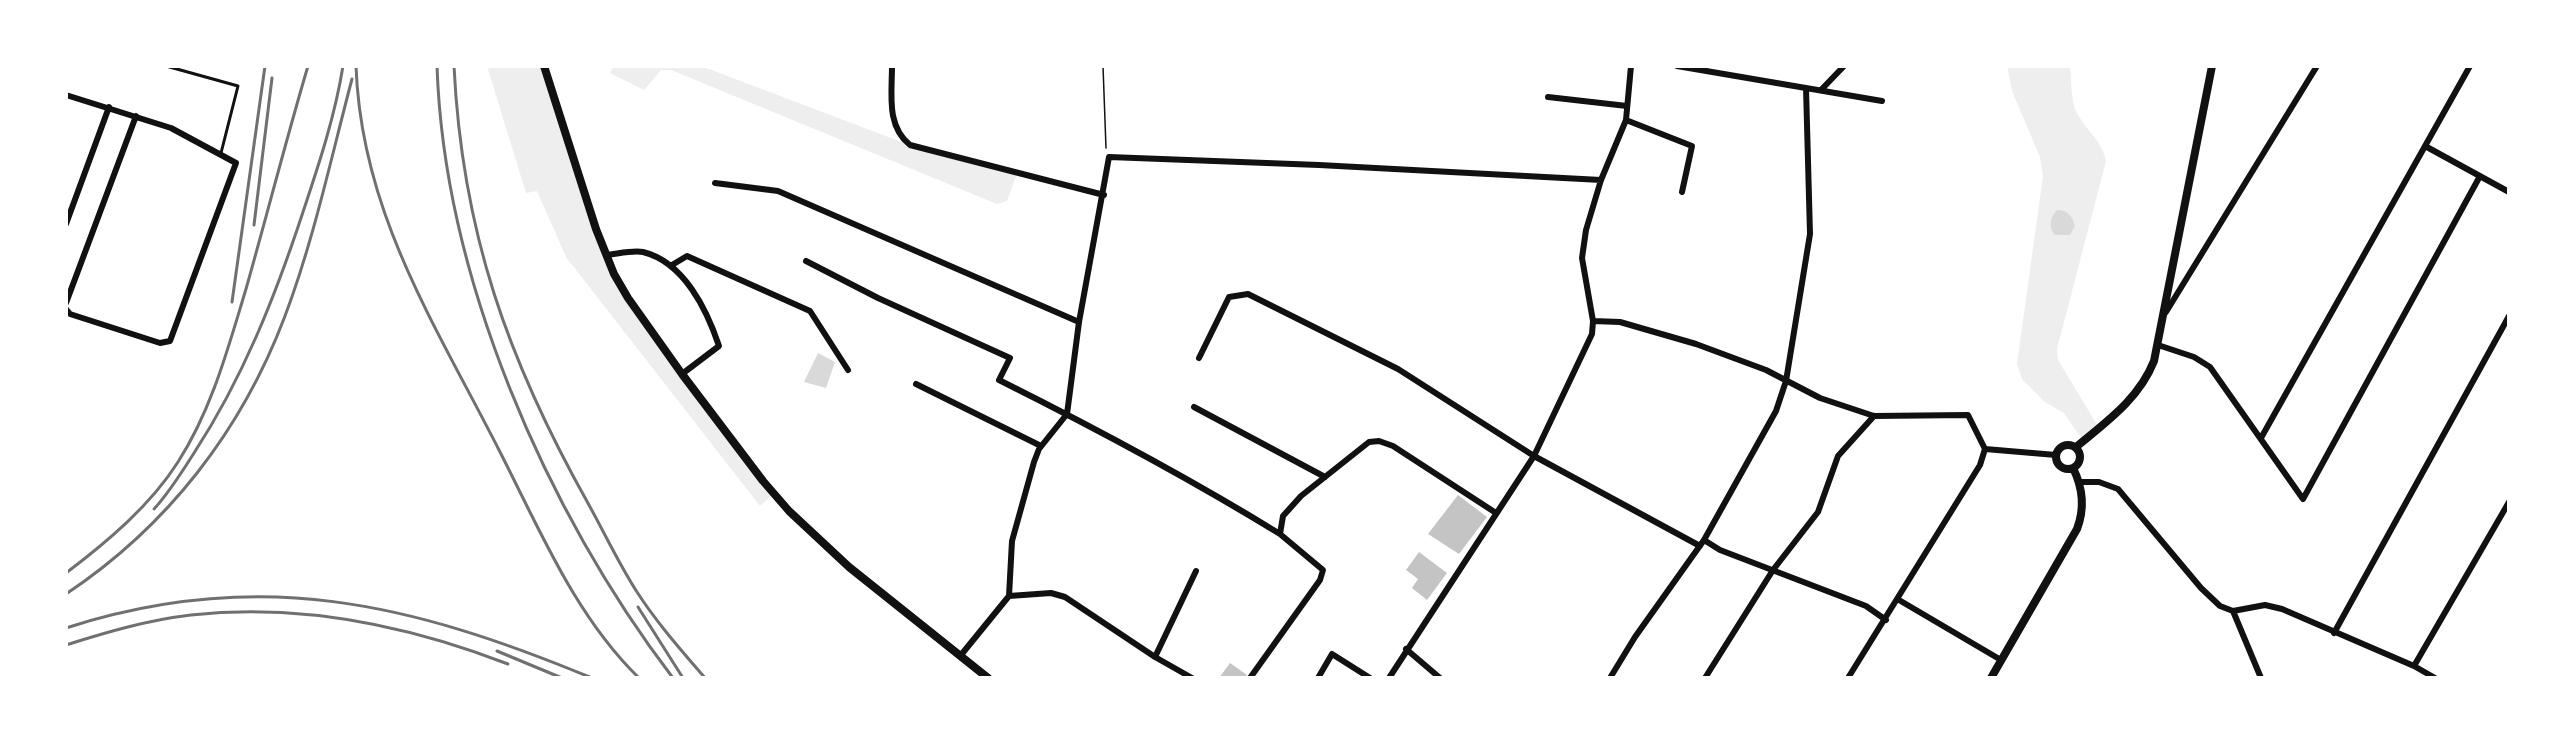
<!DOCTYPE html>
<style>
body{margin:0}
#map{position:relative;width:2575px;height:744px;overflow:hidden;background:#fff;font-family:Barlow,sans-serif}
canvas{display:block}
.frame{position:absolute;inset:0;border:68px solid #fff;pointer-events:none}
</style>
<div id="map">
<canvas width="2575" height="744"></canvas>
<div class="frame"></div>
</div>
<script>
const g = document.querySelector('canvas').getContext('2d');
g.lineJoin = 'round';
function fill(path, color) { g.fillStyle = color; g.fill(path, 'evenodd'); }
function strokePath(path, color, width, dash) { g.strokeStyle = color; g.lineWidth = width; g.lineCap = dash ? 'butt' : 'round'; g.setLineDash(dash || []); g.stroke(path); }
fill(new Path2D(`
 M487,66H544L614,274L773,494L760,506L566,257L537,191L526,193Z
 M613,66H701L920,149L1017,174L1007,201L997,204L671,70H661L644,90L610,73Z
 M2007,66H2070C2072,80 2070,100 2077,113C2086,131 2102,140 2106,161L2057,349L2058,360L2099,428L2083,441L2064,413L2045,402L2022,379L2017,364L2043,176L2040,157L2012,91Z`), '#eee');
fill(new Path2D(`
 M2057,210C2068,210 2072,216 2075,226L2070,235H2055C2048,227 2050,218 2057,210Z
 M818,353L835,362L826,388L804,382Z`), '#d9d9d9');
fill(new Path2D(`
 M1458,495L1487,517L1459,554L1428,534Z
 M1419,552L1447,573L1427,600L1412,588L1418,579L1406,570Z
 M1230,663L1247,675L1245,678H1219Z`), '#c4c4c4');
strokePath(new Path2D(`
 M1103,66L1106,148`), '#111', 1.5);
strokePath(new Path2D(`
 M166,66L238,86L221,153`), '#111', 3);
strokePath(new Path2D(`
 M892,66C892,94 886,126 910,145L1104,195
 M1677,66L1882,101
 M1821,90L1844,66
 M66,95L171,128L236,163L170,341L160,343L70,314L66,309
 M1548,97L1627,106
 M1626,120L1692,146L1682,192
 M2425,146L2509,192
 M715,183L778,191L1079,322
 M66,224L109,107
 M606,255C617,254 633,250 643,252C684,262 707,310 719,346L682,374
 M806,261L878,298L1010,358L999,380C1095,428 1189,478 1280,534
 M672,265L687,256L810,311L848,370
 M66,303L136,116
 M2166,312L2317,66
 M1593,321L1620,322L1696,344L1766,370L1820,398L1874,416L1968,415L1985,449L1980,465L1848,678
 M2158,345L2194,357L2210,367L2303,499L2480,176
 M1199,358L1229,297L1248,294L1398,369L1534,456L1700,546
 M916,384L1041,446
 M1194,407L1325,477
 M2261,438L2470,66
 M1985,449L2056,455L2057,452
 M2080,482H2099L2118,489L2201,588L2220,606L2233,611L2265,605L2282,609L2414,666L2435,678
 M1704,540L1720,550L1866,606L1886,620
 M1009,596L1051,593L1065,597L1155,657L1192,678
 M1899,600L2001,660
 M2233,611L2261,678
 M2334,633L2509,316
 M1406,649L1440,678
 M961,655L1009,596L1012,541L1034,462L1039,449L1067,414L1079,322L1109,157L1319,165L1601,180
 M1155,657L1196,571
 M2414,666L2509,502
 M1250,678L1320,580L1323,570L1280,534L1283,516L1301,496L1369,442L1379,441L1393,446L1496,513
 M1318,678L1332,654L1370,678
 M1389,678L1534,456L1592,334L1593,321L1582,258L1586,230L1601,180L1626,120L1631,66
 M1610,678L1635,637L1704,540L1776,411L1786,381L1810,234L1806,88
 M1705,678L1773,570L1818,512L1838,456L1874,416`), '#111', 6);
strokePath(new Path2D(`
 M544,66L596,229L614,274L628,298L682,374L763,481L789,511L849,567L988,678
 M2056 457a12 12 0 1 1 24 0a12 12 0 1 1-24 0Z
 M2076,447C2106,422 2139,399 2154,361L2212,66
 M1991,678L2077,529C2085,508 2083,488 2073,468`), '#111', 8);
strokePath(new Path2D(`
 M356,66C361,212 435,324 499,450C539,528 575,616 639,678
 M437,66C444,277 546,512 673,678
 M454,66C462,232 508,361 589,505C605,534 619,564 637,592C657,623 681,650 705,678
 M254,225L272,78
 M232,302L265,66
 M154,509C169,493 182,472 194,453C243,378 275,297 303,212C319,164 335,116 343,66
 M66,573C107,542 150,506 178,462C212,409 228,348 246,289C267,215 286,140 308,66
 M66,594C168,526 242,430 285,316C314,239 331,158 352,79
 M638,607L683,678
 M66,628C258,566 411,603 592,678
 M66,645C107,632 148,620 191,615C299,603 407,625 508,664
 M497,651L562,678`), '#707070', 3);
</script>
